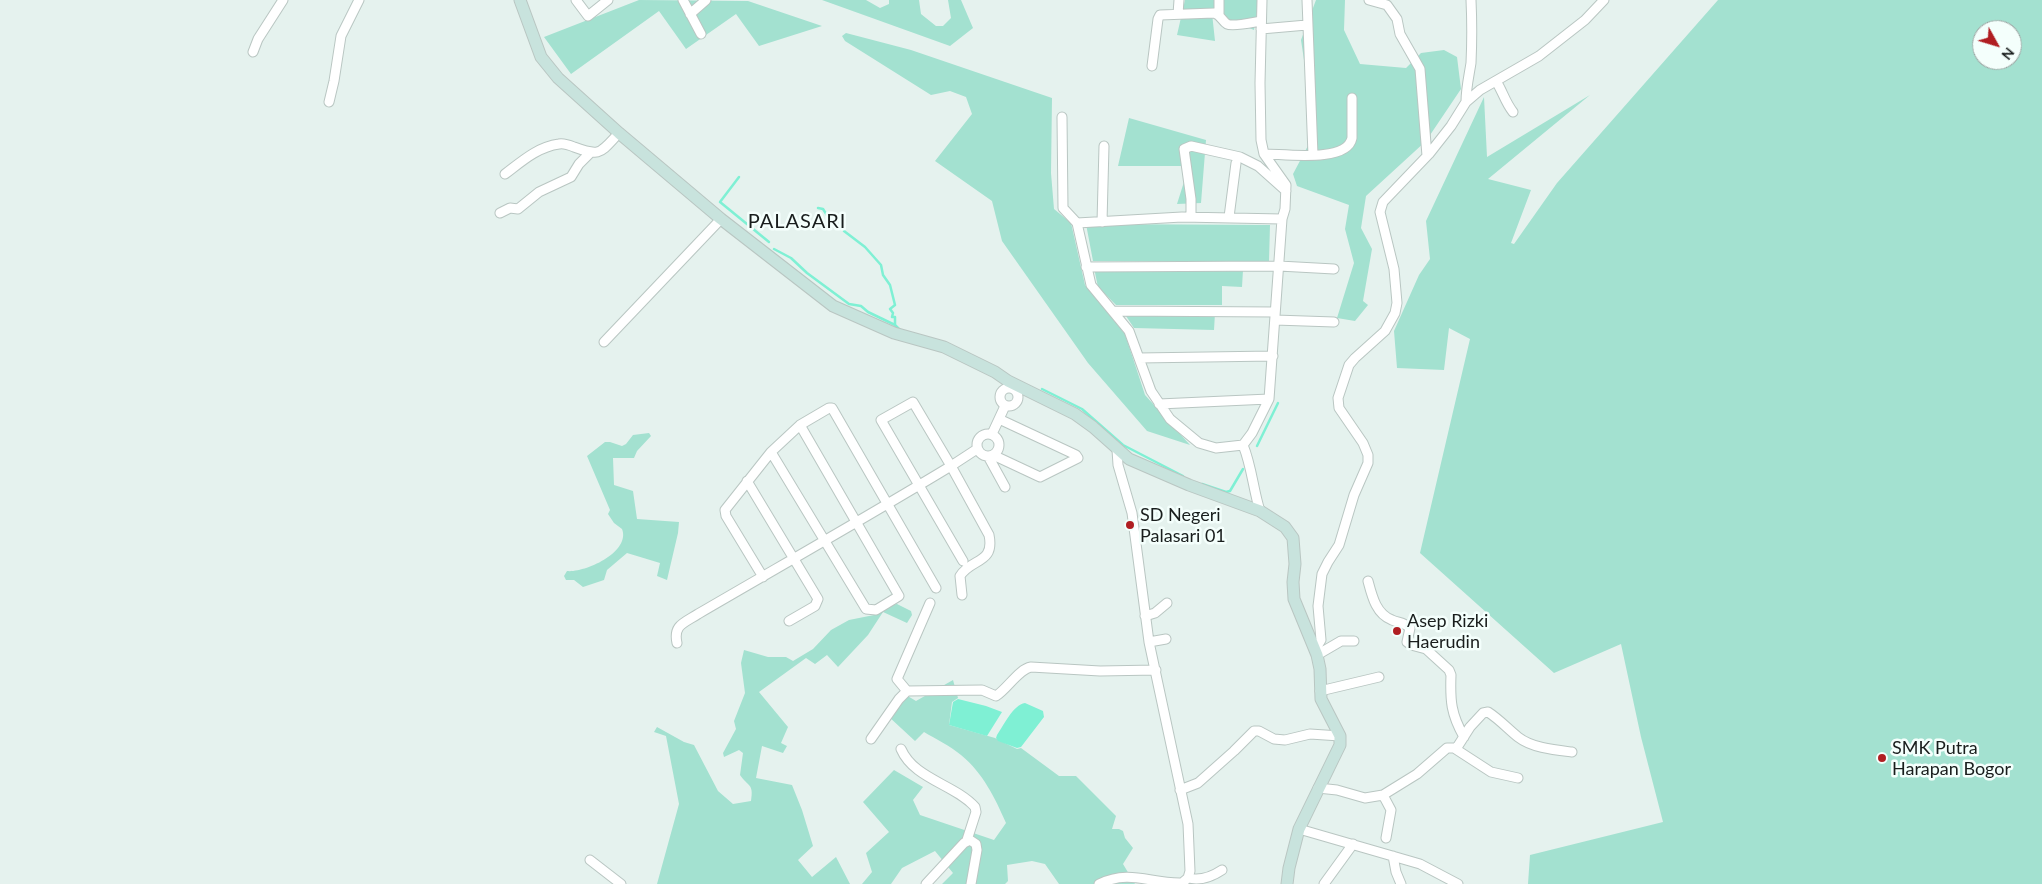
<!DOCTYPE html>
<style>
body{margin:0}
#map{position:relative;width:2042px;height:884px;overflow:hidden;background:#e5f2ee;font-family:Lato,sans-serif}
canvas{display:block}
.north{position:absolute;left:1972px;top:20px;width:50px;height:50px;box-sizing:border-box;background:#f4fffc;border:1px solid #9ca5a3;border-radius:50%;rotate:129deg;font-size:14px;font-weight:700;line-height:20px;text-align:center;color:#191e1d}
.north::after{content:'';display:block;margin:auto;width:18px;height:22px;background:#b01e22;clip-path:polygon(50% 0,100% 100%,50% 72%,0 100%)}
</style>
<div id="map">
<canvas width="2042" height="884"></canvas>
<div class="north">N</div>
</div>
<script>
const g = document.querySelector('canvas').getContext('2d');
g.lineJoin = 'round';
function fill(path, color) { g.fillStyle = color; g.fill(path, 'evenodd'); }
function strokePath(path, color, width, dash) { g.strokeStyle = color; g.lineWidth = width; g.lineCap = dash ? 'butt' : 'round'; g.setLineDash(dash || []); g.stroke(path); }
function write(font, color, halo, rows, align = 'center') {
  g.font = font + ' Lato,sans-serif'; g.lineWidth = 5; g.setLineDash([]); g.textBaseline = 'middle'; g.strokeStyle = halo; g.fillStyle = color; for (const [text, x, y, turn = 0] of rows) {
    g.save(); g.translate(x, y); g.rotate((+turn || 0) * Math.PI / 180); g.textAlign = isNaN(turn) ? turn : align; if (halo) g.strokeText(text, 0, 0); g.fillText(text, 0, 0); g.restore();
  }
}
fill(new Path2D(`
 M639,0L748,1L822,26L759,46L736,14L686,49L659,11L571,74L544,37Z
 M822,0H866L880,8L889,4V0H919L921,14L936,26H943L951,18L948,0H961L973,28L950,46Z
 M1185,0H1259L1254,30L1212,13L1215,41L1177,35Z
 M1316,0H1345L1344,30L1360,64L1406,68L1421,53L1444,50L1457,57L1461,89L1426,141L1366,196L1361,228L1372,249L1363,301L1368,305L1355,321L1337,318L1354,263L1345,229L1349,205L1297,186L1293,174L1311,140L1310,100L1301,40Z
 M1718,0H2042V884H1528L1530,855L1663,822L1641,737L1621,644L1554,673L1420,553L1470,339L1449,328L1444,370L1397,368L1394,331L1419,275L1430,259L1426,221L1484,97L1487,157L1590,95L1488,179L1531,190L1511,243L1514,244L1557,183ZM1982,30H2012V60H1982Z
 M846,33L911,50L1052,98L1051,173L1054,209L1071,223L1085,285L1125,334L1145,395L1190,445L1147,431L1088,363L1002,241L992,201L935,161L972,114L966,97L950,91L931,95L845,41L842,36Z
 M1129,118L1206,140L1201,203L1177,204L1189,166H1118Z
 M1086,224L1270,225L1269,261H1093Z
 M1094,268L1243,270L1242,287L1222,286V305H1116L1098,287Z
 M1124,313H1215L1214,330L1134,328Z
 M649,433L651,436L637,451L634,458H613L614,485L633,491L637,519L679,522L678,533L667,580L657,576L660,563L627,553L607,570L604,580L583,587L574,580H566L564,576L567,571C585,573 631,552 622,529L614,523L608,514L610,510L587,456L605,442H610L622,446L626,444L633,435Z
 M897,604L911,611L912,615L907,623L883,612L868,635L838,667L827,655L815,664L806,658L759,692L788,727L781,743L787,746L783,753L762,746L756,778L792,785L802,810L813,846L798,860L812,877L836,857L850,884H657L679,804L666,736L654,732L657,727L684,742L694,745L718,791L733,804L751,801C754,783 748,787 740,775L743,753L739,750L724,757L723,753L736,729L734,721L745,693L741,663L744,650L768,657H786L793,661L813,649L831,630L849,620L874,615L887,605Z
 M953,680L958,698L952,702L949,725L995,738L1017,749L1021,748L1059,776H1076L1116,816L1112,829H1119L1123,831L1125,838L1133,848L1123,864L1135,884H1059L1045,864L1032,861L1007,865L1008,881L1005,884H942L953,873L935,851L902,868L891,884H862L872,872L866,853L889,832L863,802L894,770L923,787L913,800L920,815L994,840L1006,823C995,798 983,773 961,755C950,746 936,739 924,732L915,741L888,716L901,692L916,701Z`), '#a3e1d0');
fill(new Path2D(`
 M958,699L986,706L1002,712L987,736L949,725L953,702Z
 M1025,703L1043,711L1044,717L1021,747L1017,748L998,741L996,738L997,735C1004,725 1013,705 1025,703Z`), '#7ff0d4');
strokePath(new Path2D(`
 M739,177L720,202L769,242
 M818,208L823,209L830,220L840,228
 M844,231L865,247L881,265L883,275L890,285L895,305L890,309L893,313L892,317H895V325
 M774,249L791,258L807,273L849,304L861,306L868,312L895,325L901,331
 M1042,389L1082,409L1123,445L1183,476
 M1257,446L1278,403
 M1202,484L1226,492L1230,491L1243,469`), '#7ff0d4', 2.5);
const street = new Path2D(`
 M576,0L588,16L608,0
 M683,0L701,34
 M1307,0L1313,155
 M1369,0L1387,5L1397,19L1400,34L1420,69L1427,156
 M690,14L706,0
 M1178,14L1179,0
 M1219,15V0
 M1261,29L1307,25
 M253,52L258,39L283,0
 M1152,66L1158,19L1160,15L1214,13C1221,15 1222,21 1227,24C1233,27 1254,22 1261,21
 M1496,81C1503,92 1505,102 1513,112
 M329,102L334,81L341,36L359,0
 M1466,102C1466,88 1469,76 1471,63C1472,42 1472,21 1471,0
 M1062,117L1063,208L1077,223L1091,285L1129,331L1151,391L1170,419L1199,443L1216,448L1243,445
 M1264,154C1285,154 1347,163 1352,138V98
 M505,174C521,162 537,147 559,144C564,143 569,145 574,147C601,157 600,153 619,133
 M500,213L510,208L518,209L539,192L571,177L579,164L590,153
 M1191,217V199L1184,149L1191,146L1240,157L1258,166L1286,191
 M1229,217L1236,163
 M1102,222L1104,146
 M1077,223L1182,217L1282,219
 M1086,267L1279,266L1334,269
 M1114,311L1275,312
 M1275,320L1334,322
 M604,342L721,219
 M1139,358L1273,356
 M1000 397a9 9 0 1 1 18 0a9 9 0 1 1-18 0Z
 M1159,404L1269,399
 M977 445a11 11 0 1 1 22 0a11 11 0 1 1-22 0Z
 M992,434L1005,406
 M771,452L866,609L876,610L899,596L800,425
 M993,455L1040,477L1078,458L1076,455L999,419
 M988,456L1005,487
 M747,481L818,599L815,606L789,621
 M1260,511C1253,489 1252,467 1243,445L1252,433L1269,399L1282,219L1285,209L1286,185L1264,154L1261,140L1260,83L1262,0
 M763,577L726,516L725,510L771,452L800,425L829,408H832L936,588
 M1368,581C1372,596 1376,614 1392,620C1399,623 1404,622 1410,628L1407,642L1411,645L1426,649L1449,670L1451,675C1450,701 1451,714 1464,737
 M962,595L960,576C971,558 995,564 989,535L951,466L977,449
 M1145,616L1155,613L1167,603
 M1149,642L1166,639
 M677,643C673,625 684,623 698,614C782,565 867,517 951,466L913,402L881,420L963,561
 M1315,650L1321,640L1318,606L1322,574L1328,562L1339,545L1354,495L1368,463V455L1363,443L1339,408L1338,398L1349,365L1355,358L1385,331L1395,313L1397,303L1394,269L1380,212L1383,202L1429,154L1451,126L1466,102L1480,90L1539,56L1585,20L1604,0
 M1317,655L1341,641H1354
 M907,691L897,679L930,603
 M1320,691L1379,677
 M871,739L899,699L907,691L982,690L996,696C1008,688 1019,669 1031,667L1100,671L1156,670
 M901,749C914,779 954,784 975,807L976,812L967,840
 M1456,749L1470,727L1483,713L1488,712C1499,719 1508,729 1518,737C1532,748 1555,750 1572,752
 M1318,788L1337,790L1365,798L1383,795L1417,774L1447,748H1454L1491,772L1518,778
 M1180,790L1198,783L1234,751L1254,731H1259L1274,739L1285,740L1310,734L1340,736
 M1383,795L1391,810L1386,838
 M1299,829L1420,864L1458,884
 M1393,856L1396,872L1401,884
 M590,860L621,884
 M1188,878C1200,881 1213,876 1222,870
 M926,884L964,843L970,840L976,844L977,850L971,884
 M1099,884C1131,869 1150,884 1182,883L1188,878L1190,871L1188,824L1149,642L1132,513L1118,465L1117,450
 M1324,884L1353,844`);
const secondary = new Path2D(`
 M520,0L541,57L558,78L619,133L721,219L833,306L894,333L944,347L995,372L1008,381L1075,414L1093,427L1129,459L1189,485L1260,511L1285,527L1293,538L1295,564L1293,582L1294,599L1317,655L1320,669L1321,699L1340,736V745L1299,829L1289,868L1287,884`);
strokePath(street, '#b9c6c2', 11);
strokePath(secondary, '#b9c6c2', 13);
strokePath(street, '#fff', 9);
strokePath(secondary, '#c8e3dd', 11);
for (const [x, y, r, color] of [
 [1130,525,5,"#b01e22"],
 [1397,631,5,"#b01e22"],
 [1882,758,5,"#b01e22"]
]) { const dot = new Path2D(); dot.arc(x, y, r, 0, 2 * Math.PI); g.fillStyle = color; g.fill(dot); strokePath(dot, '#f4fffc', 2); }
write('18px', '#191e1d', '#f4fffc', [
 ["SD Negeri",1140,515],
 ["Palasari 01",1140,536],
 ["Asep Rizki",1407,621],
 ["Haerudin",1407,642],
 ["SMK Putra",1892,748],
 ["Harapan Bogor",1892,769]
], 'left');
g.letterSpacing = '1px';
write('20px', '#191e1d', '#f4fffc', [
 ["PALASARI",797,222]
]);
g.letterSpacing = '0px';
</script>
